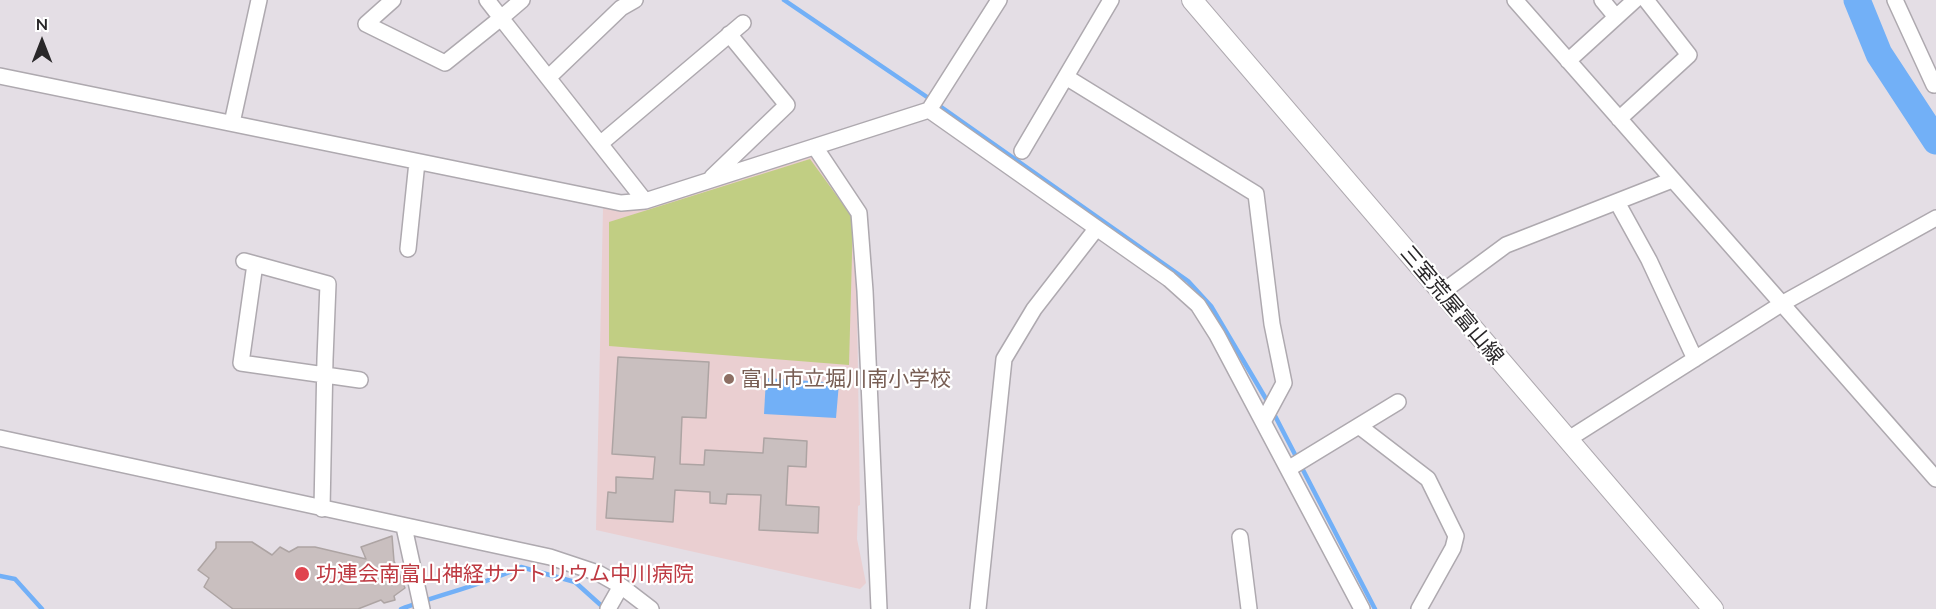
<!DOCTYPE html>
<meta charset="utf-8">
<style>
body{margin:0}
#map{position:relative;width:1936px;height:609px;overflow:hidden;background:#e4dee5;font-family:Lato,sans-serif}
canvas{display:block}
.north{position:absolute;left:12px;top:12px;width:60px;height:60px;-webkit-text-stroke:4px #fff;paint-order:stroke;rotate:0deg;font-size:16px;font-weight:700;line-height:24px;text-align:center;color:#292729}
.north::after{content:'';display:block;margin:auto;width:21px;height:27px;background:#292729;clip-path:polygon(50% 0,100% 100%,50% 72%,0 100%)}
</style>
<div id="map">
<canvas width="1936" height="609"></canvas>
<div class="north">N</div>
</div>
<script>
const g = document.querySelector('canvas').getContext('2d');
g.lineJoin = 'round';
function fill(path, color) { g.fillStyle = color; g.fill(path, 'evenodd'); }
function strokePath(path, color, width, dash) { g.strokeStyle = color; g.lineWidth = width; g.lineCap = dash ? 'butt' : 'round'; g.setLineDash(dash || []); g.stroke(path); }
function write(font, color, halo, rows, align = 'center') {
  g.font = font + ' Lato,"Noto Sans JP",sans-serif'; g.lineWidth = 4.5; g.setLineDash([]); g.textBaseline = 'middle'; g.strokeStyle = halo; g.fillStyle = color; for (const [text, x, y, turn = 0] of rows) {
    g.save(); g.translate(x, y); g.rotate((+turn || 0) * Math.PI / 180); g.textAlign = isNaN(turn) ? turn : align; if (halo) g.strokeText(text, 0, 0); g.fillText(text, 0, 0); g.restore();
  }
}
fill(new Path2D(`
 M809,152L817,154L850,209L856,242L860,505L858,506L857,539L866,583L860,589L596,530L603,209L607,206L627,210Z`), '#eacfd1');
fill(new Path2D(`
 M810,159L853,218L849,365L609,346V222Z`), '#c1ce83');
fill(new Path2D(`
 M766,378L839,383L836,418L764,414Z`), '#72b0f7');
strokePath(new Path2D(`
 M784,0L927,97L1188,281L1211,306L1269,404
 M1273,412L1375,609
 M0,576L15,579L42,609
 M401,609C441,594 483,585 521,567L575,582L605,609`), '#72b0f7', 4.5);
strokePath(new Path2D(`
 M1857,0L1879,54L1936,141`), '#72b0f7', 27);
const building = new Path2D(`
 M618,357L709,362L706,418L682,417L680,464L704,465L705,450L763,453L764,438L807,441L806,467L788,466L786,505L819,507L818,533L759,530L761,495L727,494L726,504L710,503V492L675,490L673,522L606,518L608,492L616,493V477L653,479L655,457L612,454Z
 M392,536L394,561L405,588L394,596L395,600L384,603L381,600L358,609H233L204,587L209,578L198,570L216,548V542H252L272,555L280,547L289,552L298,547H315L366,559L361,547Z`);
fill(building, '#c9bfbf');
strokePath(building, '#ada4a3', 1.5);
const minor = new Path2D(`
 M393,0L366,24L445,63L501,18L487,0
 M522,0L501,18L645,201
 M1515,0L1936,479
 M1602,0L1616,17
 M1895,0L1934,85L1936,84
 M1568,61L1635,0
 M0,76L621,203L645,201L929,110L999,0
 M549,77L621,8L635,0
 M1066,77L1256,194L1272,324L1284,383L1263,422
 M929,110L1169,279L1198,305L1217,335L1362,609
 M1619,119L1689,55L1646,0
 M232,123L259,0
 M600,144L743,23
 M815,147L859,213L865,291L879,609
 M1022,151L1111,0
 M712,177L787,105L729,34
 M1617,202L1649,260L1695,359
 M408,249L417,162
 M244,261L328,284L325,359L322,509
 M255,264L241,363L360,380
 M1441,293L1506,245L1672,180
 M1359,426L1428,479L1456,536L1453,548L1419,609
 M0,438L550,557L598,573L621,586L651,609
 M1567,440L1783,303L1936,218
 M1288,469L1398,402
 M404,527L422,609
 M1240,537L1249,609
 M608,609L621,586
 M978,609L1004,359L1034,309L1096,229`);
const major = new Path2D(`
 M1192,0L1713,609`);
strokePath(minor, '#aea9af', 18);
strokePath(major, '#aea9af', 22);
strokePath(minor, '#fff', 15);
strokePath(major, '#fff', 20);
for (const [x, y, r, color] of [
 [729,379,6,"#8d6e63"],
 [302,574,8,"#e0444e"]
]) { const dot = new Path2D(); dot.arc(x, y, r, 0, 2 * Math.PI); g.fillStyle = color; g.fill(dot); strokePath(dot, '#fff', 2); }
write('21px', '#292729', '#fff', [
 ["三室荒屋富山線",1452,305,50]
]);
write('21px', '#785e54', '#fff', [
 ["富山市立堀川南小学校",741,379]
], 'left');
write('21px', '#be3a42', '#fff', [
 ["功連会南富山神経サナトリウム中川病院",316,574]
], 'left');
</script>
